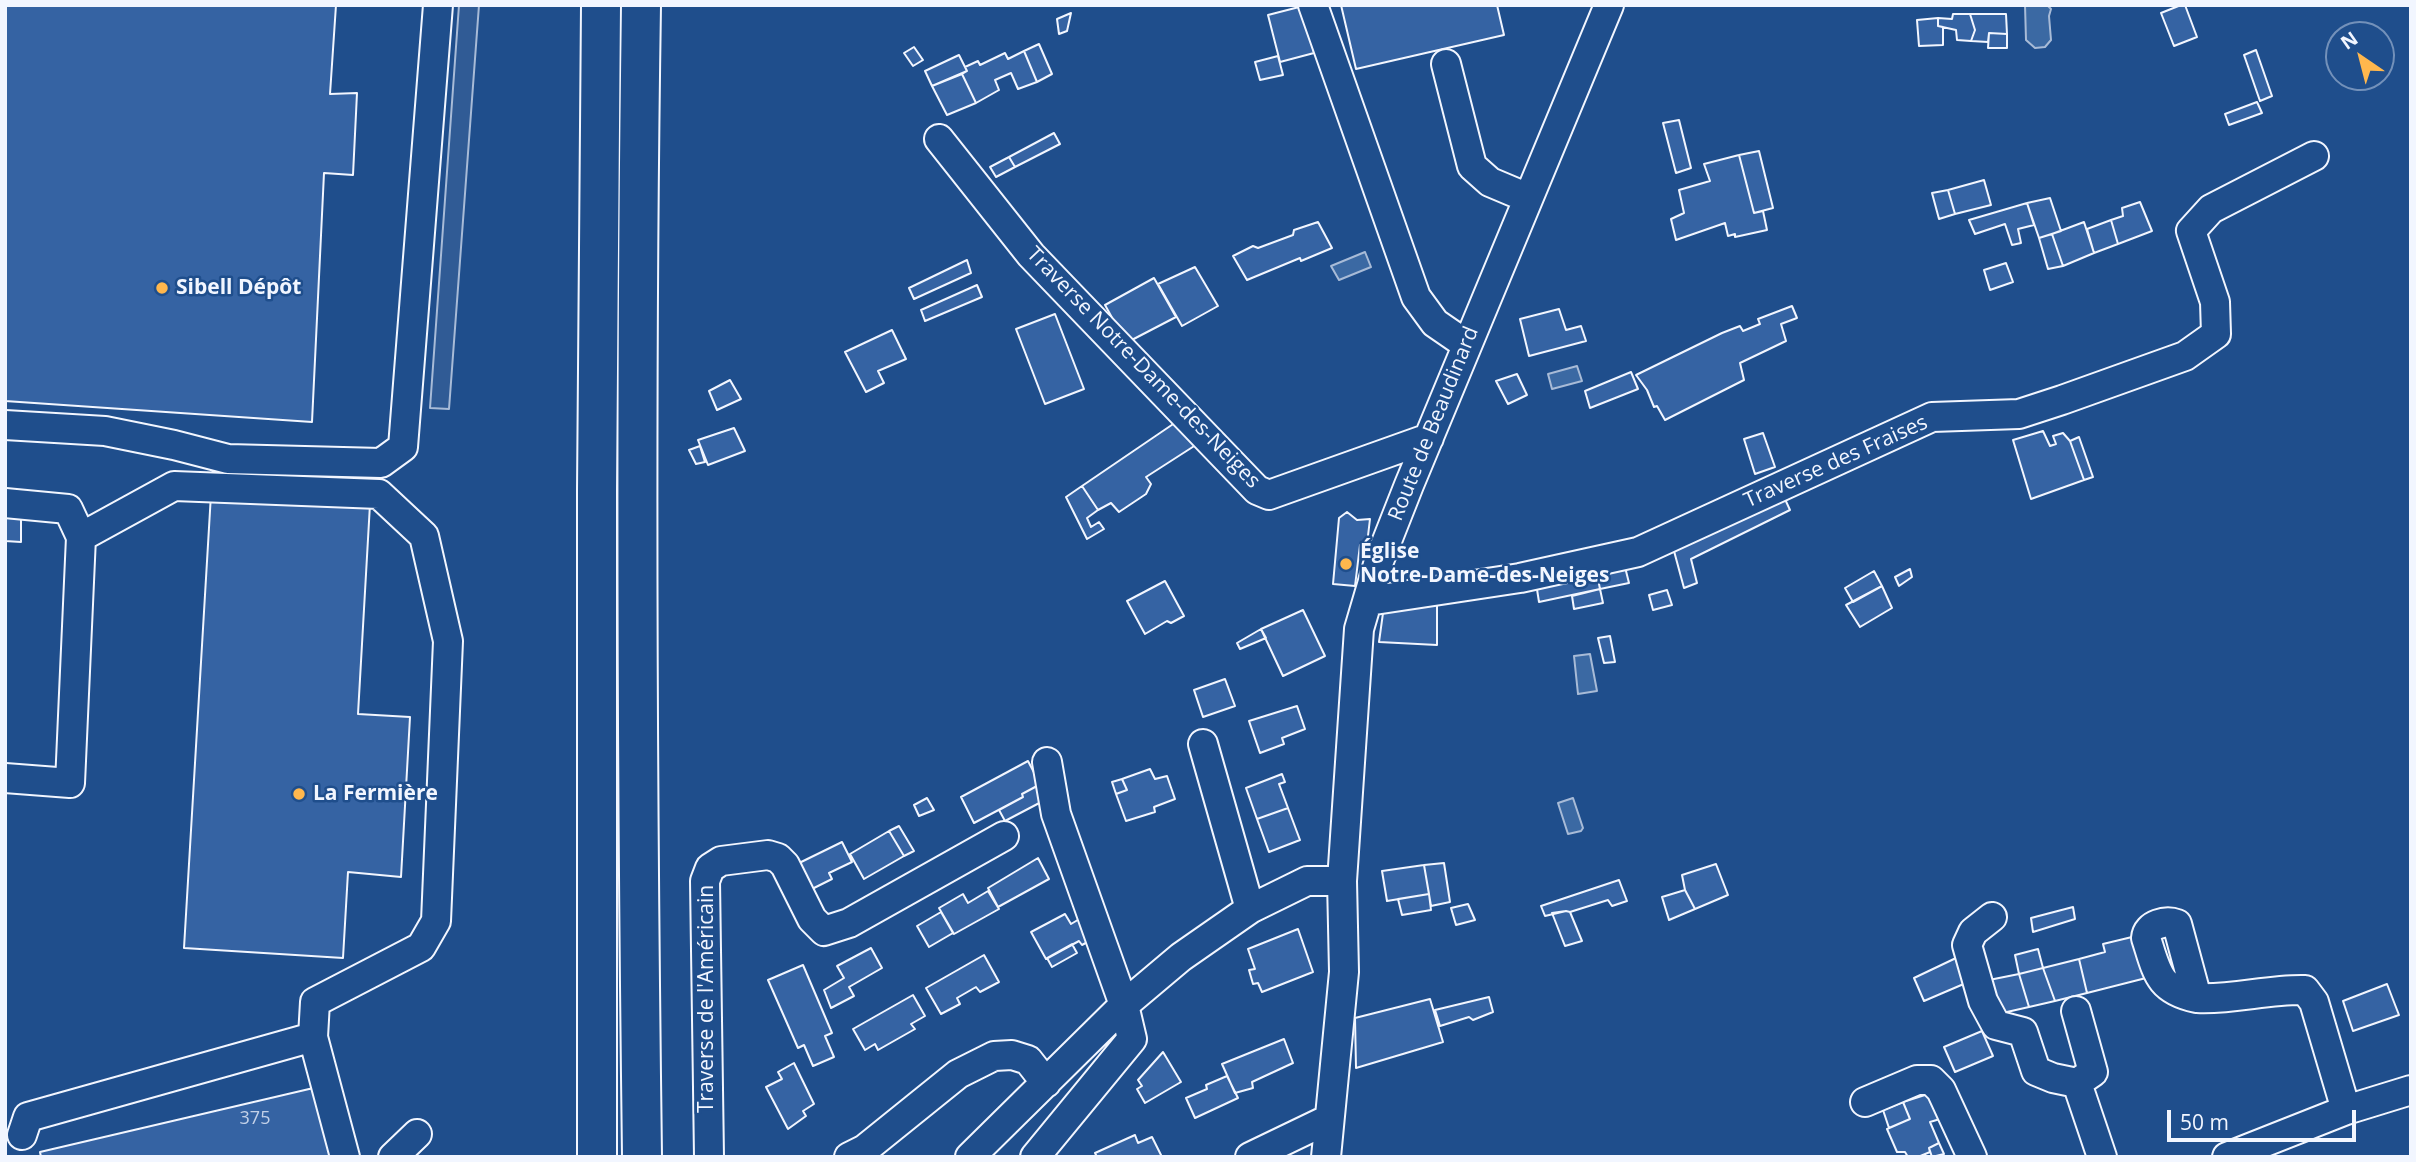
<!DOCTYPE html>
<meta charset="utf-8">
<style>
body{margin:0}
#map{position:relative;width:2416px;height:1162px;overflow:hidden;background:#1f4e8c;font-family:"Open Sans",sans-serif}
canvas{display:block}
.frame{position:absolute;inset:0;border:7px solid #f2f6ff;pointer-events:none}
.north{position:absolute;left:2325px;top:21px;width:70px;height:70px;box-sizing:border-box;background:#1f4e8c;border:2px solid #7391ba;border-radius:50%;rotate:325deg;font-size:19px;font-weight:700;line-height:28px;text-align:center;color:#f2f6ff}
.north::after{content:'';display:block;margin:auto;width:24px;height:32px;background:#ffb74d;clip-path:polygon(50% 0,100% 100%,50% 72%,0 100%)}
.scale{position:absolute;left:2167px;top:1110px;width:189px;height:32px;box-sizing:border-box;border:4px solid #f2f6ff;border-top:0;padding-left:9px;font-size:21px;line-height:24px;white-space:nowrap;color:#f2f6ff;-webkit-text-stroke:5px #1f4e8c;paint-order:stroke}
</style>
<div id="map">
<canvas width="2416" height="1162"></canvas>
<div class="frame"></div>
<div class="north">N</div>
<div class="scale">50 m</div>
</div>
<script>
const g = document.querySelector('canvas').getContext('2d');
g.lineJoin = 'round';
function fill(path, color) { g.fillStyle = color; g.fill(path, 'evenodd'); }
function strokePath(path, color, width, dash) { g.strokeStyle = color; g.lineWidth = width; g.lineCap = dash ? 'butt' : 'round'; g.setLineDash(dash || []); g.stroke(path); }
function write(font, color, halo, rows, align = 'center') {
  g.font = font + ' "Open Sans",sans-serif'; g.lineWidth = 5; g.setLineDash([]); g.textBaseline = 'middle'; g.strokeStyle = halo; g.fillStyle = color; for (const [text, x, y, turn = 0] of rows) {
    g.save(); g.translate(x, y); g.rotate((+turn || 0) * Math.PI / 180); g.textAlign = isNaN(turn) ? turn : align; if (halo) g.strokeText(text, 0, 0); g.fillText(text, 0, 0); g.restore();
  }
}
const parking = new Path2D(`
 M459,5H479L449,409L430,408Z`);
fill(parking, '#305b95');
strokePath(parking, '#a8bbd7', 2);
const water = new Path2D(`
 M2025,5H2047L2051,9L2049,16L2051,40L2045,47L2035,48L2026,40Z
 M1365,252L1371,267L1339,280L1331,266Z
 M1577,366L1582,381L1552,389L1548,374Z
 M1590,654L1597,691L1578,694L1574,656Z
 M1573,798L1583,828L1581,831L1568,834L1558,803Z`);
fill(water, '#3b69a3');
strokePath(water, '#a8bbd7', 2);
const building = new Path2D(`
 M5,5H336L330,94L357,93L353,175L324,173L312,422L5,401Z
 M1341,5H1497L1504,35L1356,69Z
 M2181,5H2185L2197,37L2174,46L2161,13Z
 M1303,6L1314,53L1280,62L1268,15Z
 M1071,13L1067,31L1059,34L1057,19Z
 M1953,14H1970L1975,30L1971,41L1957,40L1956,30L1938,26V18L1952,19Z
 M1970,14H2006L2007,34L1989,33L1988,42L1971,41L1975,30Z
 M1938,18V26L1943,27V45L1919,46L1917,20Z
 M1989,33L2007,34V48H1988Z
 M1039,44L1052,74L1037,82L1024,51Z
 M914,47L923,60L913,66L904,53Z
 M2256,50L2272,96L2260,101L2244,55Z
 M1024,51L1037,82L1018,89L1011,73L995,80L999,90L976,103L962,74L967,71L965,67L978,61L980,65L1005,53L1008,59Z
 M959,55L967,71L932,86L925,71Z
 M1278,56L1283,75L1260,80L1255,62Z
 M962,74L976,103L947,115L932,86Z
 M2257,102L2262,113L2229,125L2225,114Z
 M1679,120L1691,168L1676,173L1663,123Z
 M1054,133L1060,144L1015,167L1009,157Z
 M1759,151L1773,208L1754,213L1739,155Z
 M1739,155L1754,213L1763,211L1767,230L1735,237V234L1728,236L1725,223L1676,240L1671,219L1684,213L1679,190L1710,181L1704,164Z
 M1009,157L1015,167L996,177L990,167Z
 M1984,180L1991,205L1955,214L1948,190Z
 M1948,190L1955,214L1939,219L1932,193Z
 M2050,198L2061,231L2039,238L2027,203Z
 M2140,202L2152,231L2118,244L2111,220L2123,216L2122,208Z
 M2027,203L2034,225L2018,229L2021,243L2012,245L2005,224L1975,234L1969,220Z
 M2111,220L2118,244L2094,253L2087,229Z
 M1318,222L1332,248L1301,261L1300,258L1247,280L1233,256L1253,246L1258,248L1293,235L1294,230Z
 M2084,222L2094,253L2063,266L2052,234Z
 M2052,234L2063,266L2048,269L2039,238Z
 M967,260L971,273L914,299L909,288Z
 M2006,263L2013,282L1990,290L1984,270Z
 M1195,267L1218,306L1182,326L1158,284Z
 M1154,278L1176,317L1126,343L1105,305Z
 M977,285L982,297L925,321L921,310Z
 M1792,306L1797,318L1781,324L1786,341L1740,363L1744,380L1665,420L1657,406L1654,407L1647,390L1636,375L1722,333L1740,326L1743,331L1760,324L1758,319Z
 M1559,309L1566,330L1581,326L1586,341L1529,356L1520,319Z
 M1055,314L1084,389L1045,404L1016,329Z
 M892,330L906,359L878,371L884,383L866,392L845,352Z
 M1631,372L1638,389L1590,408L1585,391Z
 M1517,374L1527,395L1508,404L1496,381Z
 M730,380L741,399L717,410L709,391Z
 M1182,418L1202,441L1146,477L1151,484L1146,494L1119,512L1111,503L1098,510L1082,486Z
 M734,428L745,451L708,465L698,440Z
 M2043,431L2050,446L2056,444L2053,436L2063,433L2070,441L2084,480L2031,499L2013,440Z
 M1763,433L1775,467L1755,474L1744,439Z
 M2079,437L2093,477L2084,480L2070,441Z
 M700,446L705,462L696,464L689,450Z
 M1082,486L1098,510L1087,518L1091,527L1099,522L1104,529L1087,539L1066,497Z
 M211,494L370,504L358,714L410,717L401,877L348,872L343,958L184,948Z
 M1784,497L1790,510L1691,559L1697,583L1684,588L1674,551L1769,507Z
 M1347,512L1357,520L1370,519L1367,544L1360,545L1355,586L1333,584L1339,518Z
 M5,518H21V542L5,541Z
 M1624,563L1629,583L1600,589L1596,569Z
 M1596,569L1600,589L1539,602L1536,583Z
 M1910,569L1912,577L1899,586L1895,577Z
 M1874,571L1882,586L1853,602L1845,588Z
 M1165,581L1184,616L1171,623L1167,621L1145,634L1127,601Z
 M1882,586L1892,608L1860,627L1846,605Z
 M1600,589L1603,603L1574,609L1572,596Z
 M1667,590L1672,605L1653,610L1649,595Z
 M1437,600V645L1379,642L1383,613L1388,612L1389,606Z
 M1303,610L1325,656L1283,676L1261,629Z
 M1261,629L1266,638L1240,649L1237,643Z
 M1610,636L1615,662L1604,663L1598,638Z
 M1225,679L1235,706L1203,717L1194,690Z
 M1297,706L1305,729L1282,738L1284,744L1260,753L1249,721Z
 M1028,761L1040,784L1022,794L1023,797L974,823L961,797Z
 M1150,769L1155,779L1167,776L1175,799L1154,807L1155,812L1126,821L1116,794L1127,790L1122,779Z
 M1282,774L1285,782L1279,784L1288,808L1257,819L1246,788Z
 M1122,779L1127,790L1116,794L1112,782Z
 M1037,786L1045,800L1005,821L999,810L1023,797L1022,794Z
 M927,798L934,810L919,816L914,805Z
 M1288,808L1300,840L1269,852L1257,819Z
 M899,826L914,851L904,856L889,831Z
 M889,831L904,856L864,879L850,854Z
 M842,842L852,862L829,873L832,879L806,892L793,866Z
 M1038,858L1049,879L998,907L988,888Z
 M1444,863L1450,902L1431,906L1424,865Z
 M1716,864L1728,895L1695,909L1685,890L1682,875Z
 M1424,865L1429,894L1387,901L1382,871Z
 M1619,880L1627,901L1612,906L1608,900L1570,912L1566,911L1545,916L1541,906Z
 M1685,890L1695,909L1669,920L1662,897Z
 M988,891L999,909L954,934L939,908L963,894L968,903Z
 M1429,894L1431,910L1402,915L1398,899Z
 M1468,904L1475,920L1456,925L1451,908Z
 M2073,907L2075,919L2033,932L2031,918Z
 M1566,911L1570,912L1582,941L1565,946L1552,913Z
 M941,912L953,933L929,947L917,926Z
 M1065,914L1071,924L1081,918L1093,939L1082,945L1079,941L1046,959L1031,932Z
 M1298,929L1313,972L1262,992L1258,983L1253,984L1249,970L1255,969L1248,949Z
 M2132,937L2138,956L2150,977L2087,993L2079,959L2105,952L2103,944Z
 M1072,944L1077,953L1052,967L1047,958Z
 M871,948L882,968L849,987L854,996L831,1008L824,990L844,978L837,966Z
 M2038,949L2043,968L2019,974L2015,955Z
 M984,955L999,982L980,992L976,987L957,998L960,1004L941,1014L926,988Z
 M1956,958L1966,983L1924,1001L1914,978Z
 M2079,959L2087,993L2055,1001L2043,968Z
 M803,965L832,1033L825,1036L834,1057L813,1066L804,1045L798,1048L768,980Z
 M2043,968L2055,1001L2029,1007L2019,974Z
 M2019,974L2029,1007L1998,1014L1989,980Z
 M2387,984L2399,1015L2353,1031L2343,1001Z
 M913,995L925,1016L911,1024L915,1029L878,1050L875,1044L865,1050L853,1029Z
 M1489,997L1493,1012L1473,1020L1469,1017L1440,1026L1435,1010Z
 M1430,999L1443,1042L1356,1068L1355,1018Z
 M1982,1031L1993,1056L1955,1072L1944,1047Z
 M1284,1039L1293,1063L1252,1082L1253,1088L1235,1093L1222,1064Z
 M1163,1052L1181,1082L1145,1103L1137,1089L1142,1086L1138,1080Z
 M794,1063L814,1104L803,1111L806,1116L788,1129L766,1087L782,1079L778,1072Z
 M1227,1076L1238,1098L1195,1118L1186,1098L1207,1089L1206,1085Z
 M322,1086L338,1157H41L40,1152Z
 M1928,1094L1940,1119L1930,1122L1939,1143L1929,1148L1930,1152L1918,1157H1908L1905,1152H1897L1887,1129L1910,1119L1903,1102Z
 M1903,1102L1910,1119L1889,1128L1883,1110Z
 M1135,1135L1138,1143L1152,1137L1162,1157H1097L1095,1153Z
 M1939,1143L1944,1154L1932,1157L1929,1148Z`);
fill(building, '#3563a3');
strokePath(building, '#f2f6ff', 2);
const minor = new Path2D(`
 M1313,5L1416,297L1435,323L1467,345
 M1446,64L1472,166L1490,182L1528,198
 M939,139L1031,255L1257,490L1269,495L1429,438
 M5,425L105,431L174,445L228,459L381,463L403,447L438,5
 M5,503L68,509L81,537
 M1368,601L1520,578L1638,552L1932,417L2019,414L2062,400L2185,356L2216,334L2215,302L2191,231L2211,209L2314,156
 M1203,744L1250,909
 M5,778L70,783L81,537L174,486L379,494L424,536L448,641L436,921L421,947L315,1002L313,1037L28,1117L22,1135
 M1992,917L1973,932L1967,945L1983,1001L1996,1025L2023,1032L2036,1071L2053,1078L2077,1083L2102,1157
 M2197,998C2158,990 2157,972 2146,938C2147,924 2166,920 2177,924L2197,998C2233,1000 2268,989 2305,990L2314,1002L2346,1110
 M2076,1011L2093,1072L2077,1083
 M313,1037L345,1157
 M1865,1102L1917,1080H1931L1941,1090L1972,1157
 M393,1157L417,1134
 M709,1157L705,881L710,868L721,861L768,855L778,858L785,865L812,919L824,931L849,923L1004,836
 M849,1157L865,1149L958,1074L994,1056L1012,1055L1028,1060L1046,1083
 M970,1157L1124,1005L1181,957L1250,909L1307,881H1342
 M1035,1157L1132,1039L1124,1005L1056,814L1047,762
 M1250,1157L1329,1119
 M1326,1157L1344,972L1342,881L1359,629L1379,561L1409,485L1609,5
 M2227,1157L2346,1110L2411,1090`);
const highway = new Path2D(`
 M641,5C635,389 637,773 642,1157
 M597,1157V490L601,5`);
strokePath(minor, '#f2f6ff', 32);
strokePath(highway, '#f2f6ff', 42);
strokePath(minor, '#1f4e8c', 28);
strokePath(highway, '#1f4e8c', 38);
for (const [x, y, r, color] of [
 [162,288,7,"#ffb74d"],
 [1346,564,7,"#ffb74d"],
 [299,794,7,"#ffb74d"]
]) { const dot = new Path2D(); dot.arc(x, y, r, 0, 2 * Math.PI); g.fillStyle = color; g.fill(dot); strokePath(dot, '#1f4e8c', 2.5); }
write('18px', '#c3d1e8', null, [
 ["375",255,1119]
]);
write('bold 21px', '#f2f6ff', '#1f4e8c', [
 ["Sibell Dépôt",176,288],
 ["Église",1360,552],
 ["Notre-Dame-des-Neiges",1360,576],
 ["La Fermière",313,794]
], 'left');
write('21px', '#f2f6ff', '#1f4e8c', [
 ["Traverse Notre-Dame-des-Neiges",1143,368,46],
 ["Route de Beaudinard",1434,424,-68],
 ["Traverse des Fraises",1836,462,-24],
 ["Traverse de l'Américain",707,999,-90]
]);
</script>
